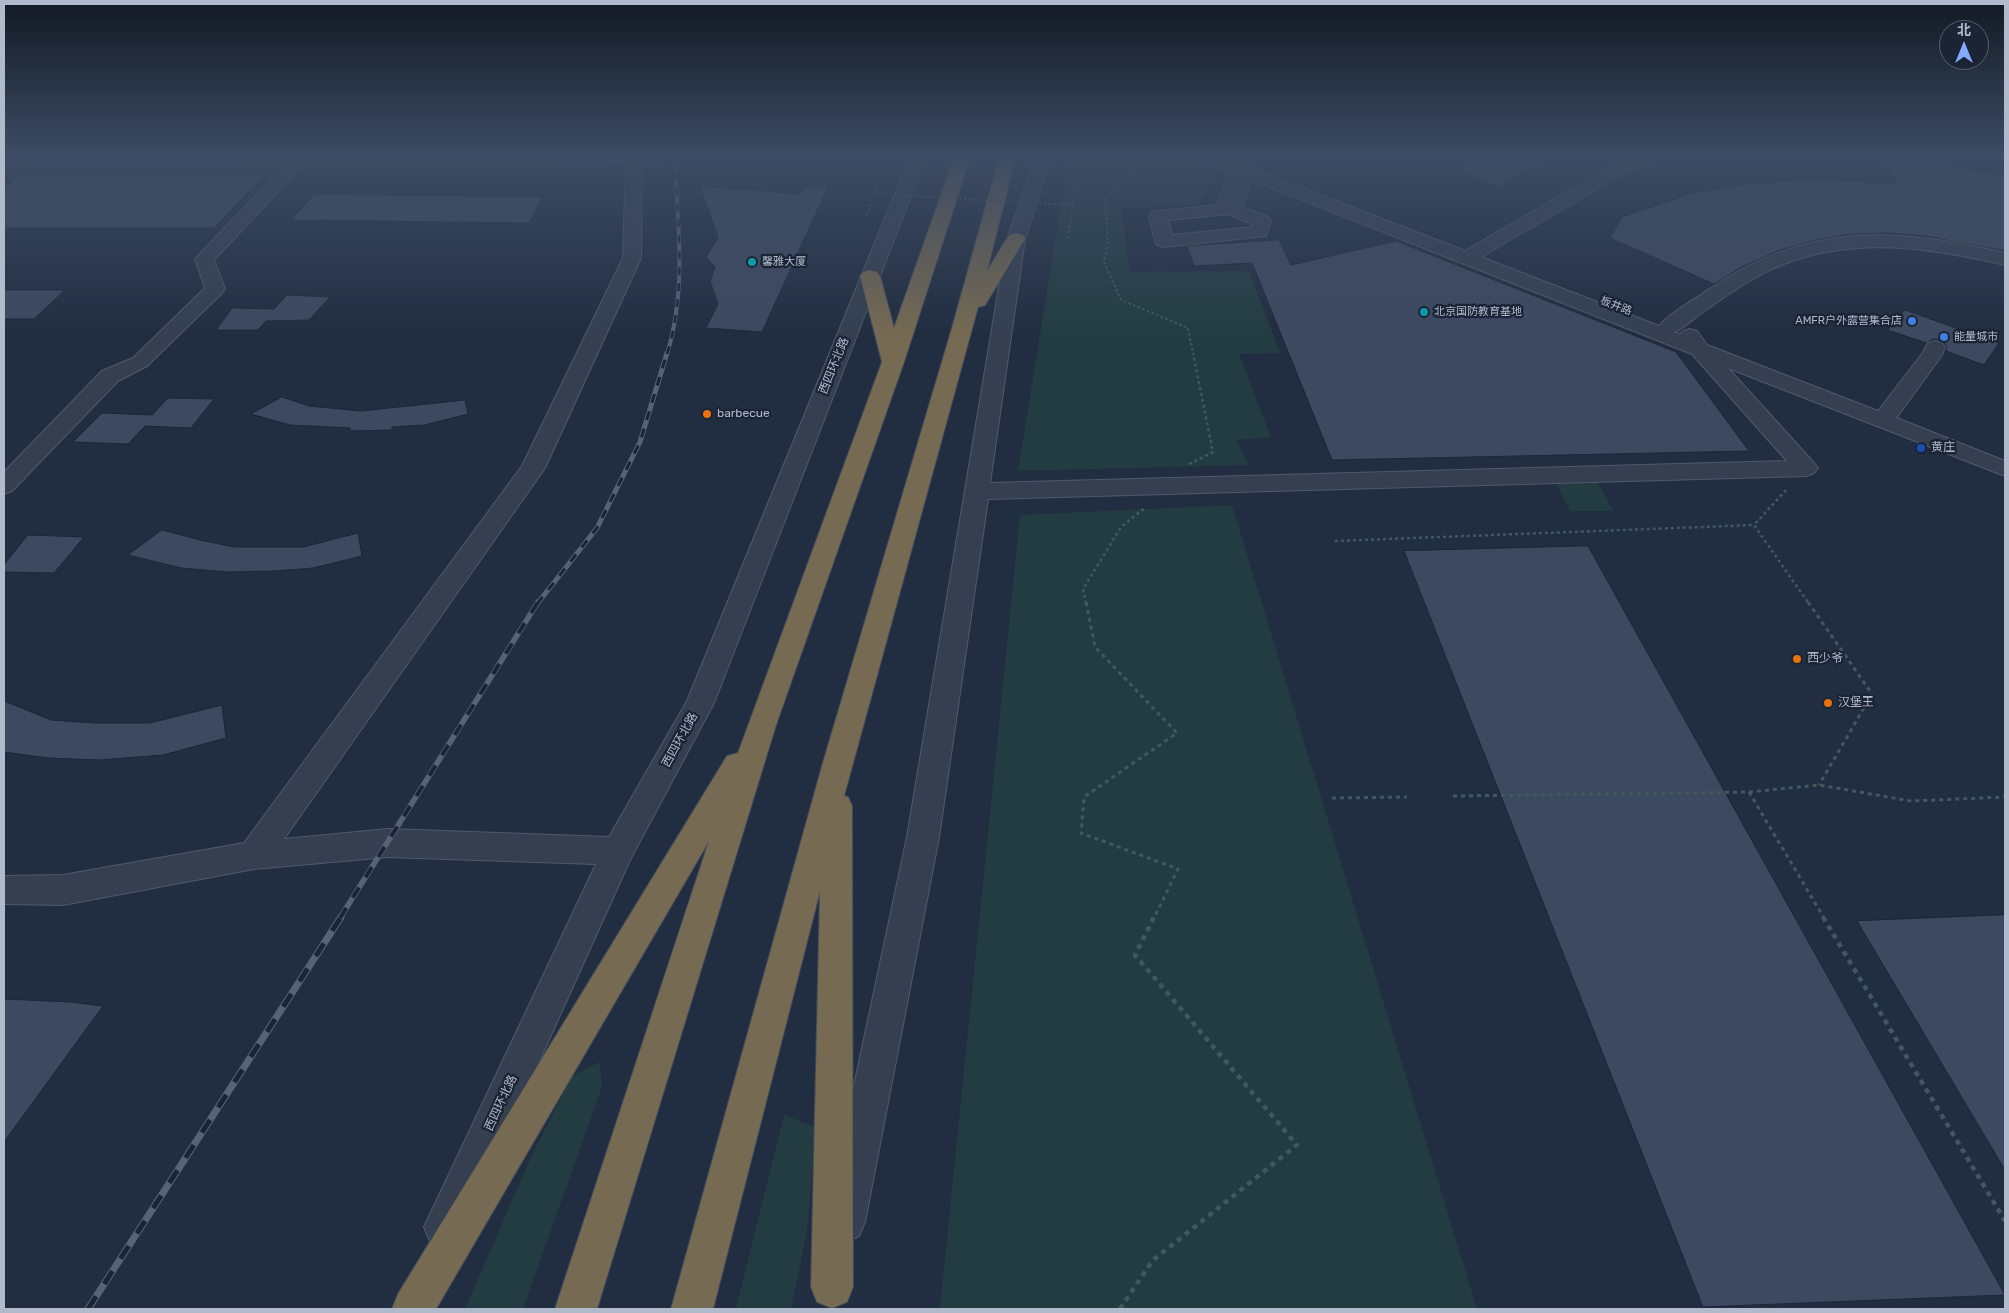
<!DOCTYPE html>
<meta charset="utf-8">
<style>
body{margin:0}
#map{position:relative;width:2009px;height:1313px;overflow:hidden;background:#212d40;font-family:Rubik,"Noto Sans SC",sans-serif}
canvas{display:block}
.frame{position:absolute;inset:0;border:5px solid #b1bacb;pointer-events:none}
.north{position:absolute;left:1939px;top:20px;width:50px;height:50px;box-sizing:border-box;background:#1b2435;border:1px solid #576071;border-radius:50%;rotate:0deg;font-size:14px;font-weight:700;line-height:20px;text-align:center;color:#b1bacb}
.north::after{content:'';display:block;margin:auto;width:18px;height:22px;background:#82abff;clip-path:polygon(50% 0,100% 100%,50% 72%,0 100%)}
</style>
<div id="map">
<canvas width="2009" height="1313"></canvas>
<div class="frame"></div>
<div class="north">北</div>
</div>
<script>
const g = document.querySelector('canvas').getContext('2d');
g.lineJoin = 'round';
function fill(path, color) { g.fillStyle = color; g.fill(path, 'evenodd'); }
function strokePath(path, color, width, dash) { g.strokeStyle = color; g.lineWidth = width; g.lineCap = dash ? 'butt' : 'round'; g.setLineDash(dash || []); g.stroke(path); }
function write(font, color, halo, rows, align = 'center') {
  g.font = font + ' Rubik,"Noto Sans SC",sans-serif'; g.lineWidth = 4.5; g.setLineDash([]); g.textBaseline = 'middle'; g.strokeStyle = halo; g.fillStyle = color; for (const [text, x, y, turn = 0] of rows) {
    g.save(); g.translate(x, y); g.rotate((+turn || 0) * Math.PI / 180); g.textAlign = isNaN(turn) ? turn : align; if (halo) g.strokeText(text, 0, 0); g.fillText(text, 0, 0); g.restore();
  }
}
fill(new Path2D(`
 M1069,155H1169L1217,173L1199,204L1121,209L1130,272L1249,271L1280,353L1239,354L1271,437L1237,440L1248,465L1018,471Z
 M1598,483L1614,511H1570L1556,484Z
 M1232,505L1477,1309H940L1020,515Z
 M600,1062L602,1087L523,1309H465L531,1157L572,1076Z
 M784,1115L816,1127L807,1231L791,1309H736Z`), '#233c41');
const building = new Path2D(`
 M1489,155H1553L1497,187L1459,171Z
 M1881,158L1918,161L2005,176V251L1925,236L1888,233L1851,234L1816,240L1780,250L1744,266L1714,284L1610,238L1622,217L1693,193L1752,183L1810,180L1896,183Z
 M21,175H265L214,228H4V188Z
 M700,186L800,194L805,186L828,187L762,332L706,328L718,304L710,281L715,267L706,257L718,238Z
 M315,194L543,197L529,223L291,220Z
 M1279,240L1291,265L1396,241L1676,352L1749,451L1332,460L1252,263L1194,266L1187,246Z
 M4,290H65L34,319H4Z
 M287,295L330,297L309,320L266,321L258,330H216L232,308L274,309Z
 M1905,310L1999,343L1984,365L1946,351V346L1943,341L1934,339L1926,343L1888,330Z
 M282,397L309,406L361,411L465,400L468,414L425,425L392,427V430L350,431V428L290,425L251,414Z
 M168,398L214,399L191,428L145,426L128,444L73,442L102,413L152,415Z
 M162,530L200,540L234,547H303L358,533L362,556L313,568L275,571L228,572L181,568L128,555Z
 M28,535L84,537L54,573L4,572V565Z
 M1588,546L2005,1295L1703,1307L1404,551Z
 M4,701L51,720L94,723H150L222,705L226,738L163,755L99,760L48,758L4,752Z
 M2005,915V1170L1857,921Z
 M4,999L70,1002L103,1006L4,1142Z`);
fill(building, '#3d4960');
strokePath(building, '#1d2637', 1);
const minor = new Path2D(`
 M4,155L525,157L674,155L672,159L642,161L641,258L545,468L284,839L388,829L609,837L687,701L911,155H927L714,703L631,858L458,1241L444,1247L430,1241L424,1227L596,864L388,857L254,869L63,905L4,904V876L63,875L244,843L522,466L623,258L626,162L525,167L302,166L214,260L225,289L222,293L147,366L118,381L12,491L4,494V472L102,371L133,358L205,288L195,259L284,166L4,165Z
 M1036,155H1052L1025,239L990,483L1787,461L1692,354L1252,180L1242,207L1268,217L1271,221L1266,236L1164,247L1157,245L1155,241L1149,216L1152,212L1216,205L1230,172L1197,159L1195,155H1218L1465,251L1602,171L1638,155H1659L1657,159L1614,179L1481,257L1659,326C1668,314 1695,299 1708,290C1808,222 1892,227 2005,253V265C1920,245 1832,233 1753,279C1735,289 1719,301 1702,313C1693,319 1684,328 1674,332L1680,334L1683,331L1690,329L1697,331L1707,345L1878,411L1922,354L1928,343L1935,341L1942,343L1945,347L1942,355L1897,417H1894L2005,461V476L1728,368L1814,463L1818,468L1814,473L1806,476L988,499L939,837L865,1222L859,1236L845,1242L831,1236L825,1222L907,837L1007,239ZM1229,214L1252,224V227L1172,235L1168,220Z`);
const highway = new Path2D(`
 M955,155H971L904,362L776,725L597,1309H555L709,841L436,1309H392L398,1294L727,756L738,753L882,362L860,276L863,272L870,270L877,272L880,276L894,328Z
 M1000,155H1016L987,271L1009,235L1016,233L1023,235L1025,239L985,305L978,307L844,796L848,797L852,806L853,1287L847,1302L832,1308L817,1302L811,1287L820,891L713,1309H671L822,766L952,328Z`);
strokePath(minor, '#515a6b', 2);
strokePath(highway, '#414a5b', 2);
strokePath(new Path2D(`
 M1148,155L1105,198L1108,243L1104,262L1121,300L1188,328L1193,354
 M866,216L884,167
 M1068,238L1075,191`), '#41595e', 2, [2.5, 2.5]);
strokePath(new Path2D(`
 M1189,464L1213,452L1193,353
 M1786,490L1754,525L1809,604
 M1335,541L1754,525
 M1086,604L1083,589L1121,527L1146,507`), '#41595e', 2.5, [3, 3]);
strokePath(new Path2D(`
 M1086,602L1095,647L1177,733L1084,797L1081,833L1178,869L1154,918
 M1808,602L1872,694L1819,785
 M1749,792L1824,918
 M1453,796L1749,792L1819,785L1911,801L2005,797
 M1332,798L1407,797`), '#41595e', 3, [4, 4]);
strokePath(new Path2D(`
 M1823,917L2005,1221
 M1120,1309L1152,1261L1297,1145L1135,955L1154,917`), '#41595e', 4.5, [5, 5]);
fill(minor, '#353f50');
fill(highway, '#776a52');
const railFar3 = new Path2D(`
 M667,354C687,290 678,221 674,155`);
const railFar2 = new Path2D(`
 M537,604L597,528L640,442L667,353`);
const railFar1 = new Path2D(`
 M340,918L538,602`);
const rail = new Path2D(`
 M88,1309L341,917`);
strokePath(railFar3, '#576277', 4);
strokePath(railFar2, '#576277', 5);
strokePath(railFar1, '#576277', 5.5);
strokePath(rail, '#576277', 7);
strokePath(railFar3, '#1b2435', 2.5, [8]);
strokePath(railFar2, '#1b2435', 3, [9]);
strokePath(railFar1, '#1b2435', 4, [12]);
strokePath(rail, '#1b2435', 5, [15]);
strokePath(new Path2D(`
 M874,194L1073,205`), '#41595e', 2, [2.5, 2.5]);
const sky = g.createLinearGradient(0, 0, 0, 339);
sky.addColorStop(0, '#121923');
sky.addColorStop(0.46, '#3d4c64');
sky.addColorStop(1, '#3d4c6400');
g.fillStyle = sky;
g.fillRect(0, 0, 2009, 339);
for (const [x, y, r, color] of [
 [752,262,5,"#0f9aa8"],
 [1424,312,5,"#0f9aa8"],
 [1912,321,5,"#3f7fe0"],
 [1944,337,5,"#3f7fe0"],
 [707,414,5,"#e8710a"],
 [1921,448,5,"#1a4fb4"],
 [1797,659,5,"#e8710a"],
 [1828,703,5,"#e8710a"]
]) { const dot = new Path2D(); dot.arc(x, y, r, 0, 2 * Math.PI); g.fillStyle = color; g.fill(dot); strokePath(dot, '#1b2435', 2); }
write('11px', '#b1bacb', '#1b2435', [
 ["馨雅大厦",762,262],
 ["北京国防教育基地",1434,312],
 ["AMFR户外露营集合店",1902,321,"right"],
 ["能量城市",1954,337]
], 'left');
write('11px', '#b1bacb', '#1b2435', [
 ["板井路",1616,306,21]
]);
write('12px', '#b1bacb', '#1b2435', [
 ["西四环北路",834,366,-68],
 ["西四环北路",680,740,-61],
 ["西四环北路",501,1103,-65]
]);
write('12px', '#b1bacb', '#1b2435', [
 ["barbecue",717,414],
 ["黄庄",1931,448],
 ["西少爷",1807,659],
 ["汉堡王",1838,703]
], 'left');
</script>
